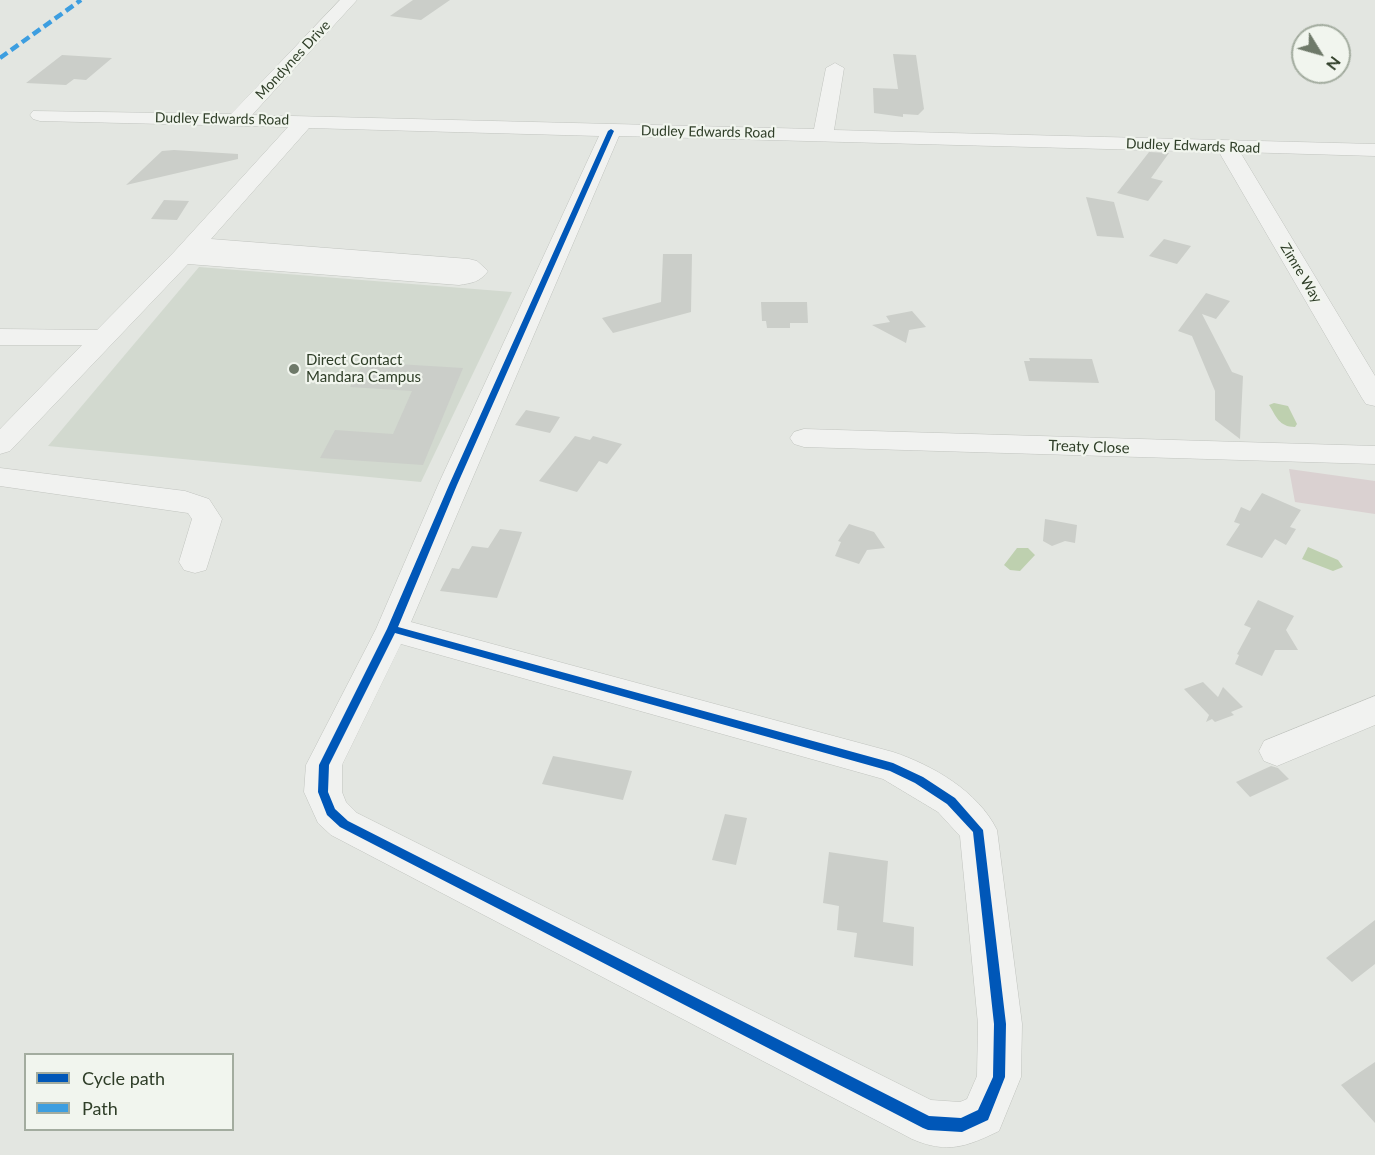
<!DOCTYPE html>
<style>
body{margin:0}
#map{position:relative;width:1375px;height:1155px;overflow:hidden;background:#e3e6e1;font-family:Lato,sans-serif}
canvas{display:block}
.legend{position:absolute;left:24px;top:1053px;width:210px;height:78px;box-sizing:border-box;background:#f1f5ee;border:2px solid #a3ac9f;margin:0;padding:8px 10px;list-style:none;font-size:18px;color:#2f3e28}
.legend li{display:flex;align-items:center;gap:12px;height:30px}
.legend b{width:30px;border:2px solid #a3ac9f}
.north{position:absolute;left:1291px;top:24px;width:60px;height:60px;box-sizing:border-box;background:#f1f5ee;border:2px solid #a3ac9f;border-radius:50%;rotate:127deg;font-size:16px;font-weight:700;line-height:24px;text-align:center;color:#2f3e28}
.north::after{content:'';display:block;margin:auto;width:21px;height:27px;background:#6e7969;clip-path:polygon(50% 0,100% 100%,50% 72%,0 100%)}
</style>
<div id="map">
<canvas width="1375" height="1155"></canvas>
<ul class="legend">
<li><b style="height:8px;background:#0057b8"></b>Cycle path</li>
<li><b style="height:8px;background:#3d9ee0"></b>Path</li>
</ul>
<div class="north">N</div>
</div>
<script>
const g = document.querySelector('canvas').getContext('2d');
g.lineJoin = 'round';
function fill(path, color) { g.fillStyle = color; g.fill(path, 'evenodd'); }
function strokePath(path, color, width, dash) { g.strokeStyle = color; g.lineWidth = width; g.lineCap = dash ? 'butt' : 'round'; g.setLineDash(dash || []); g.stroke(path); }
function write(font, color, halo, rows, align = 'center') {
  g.font = font + ' Lato,sans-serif'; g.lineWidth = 4.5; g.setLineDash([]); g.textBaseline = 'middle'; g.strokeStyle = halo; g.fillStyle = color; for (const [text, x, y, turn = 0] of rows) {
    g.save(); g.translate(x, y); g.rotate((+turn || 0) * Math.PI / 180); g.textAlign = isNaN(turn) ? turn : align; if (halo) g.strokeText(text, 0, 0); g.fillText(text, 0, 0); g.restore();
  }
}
fill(new Path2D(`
 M199,267L512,292L421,482L48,446Z`), '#d2d9cf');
fill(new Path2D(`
 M1289,469L1375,481V514L1295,502Z`), '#dad1d1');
fill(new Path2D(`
 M1274,403L1288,406L1297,424L1295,427C1279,427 1276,416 1269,405Z
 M1308,547L1338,560L1343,567L1333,571L1302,559Z
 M1017,548H1028L1035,555L1020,571L1010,570L1004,565Z`), '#bed0af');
fill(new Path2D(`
 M413,0H450L421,20L390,16Z
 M893,54L916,55L924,109L918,115L903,114V117L874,113L873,88L898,89Z
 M62,55L112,58L86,80L74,79L66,85L26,83Z
 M174,150L238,154V159L126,185L162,151Z
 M1149,152L1169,153L1151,178L1163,181L1148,201L1117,193Z
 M1086,197L1114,202L1124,238L1097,236Z
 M164,200L189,201L177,220L151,219Z
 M1164,239L1191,246L1177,264L1149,256Z
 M663,254H692L691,312L613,333L602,318L661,302Z
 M1206,293L1230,301L1216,319L1202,314L1232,372L1243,376L1240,439L1215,420V391L1192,336L1178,331Z
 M761,302H807L808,323H790V328H767L766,321H762Z
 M912,311L926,327L909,330L906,343L872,325L890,322L886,316Z
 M1029,358L1092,359L1099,383L1029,381L1024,361H1030Z
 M364,362L463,368L423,465L320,458L335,430L393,434L412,391L350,387Z
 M526,410L560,417L550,433L515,425Z
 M575,436L590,440L593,436L622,444L607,464L599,461L577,492L539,481Z
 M1262,493L1301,510L1290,527L1296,529L1286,545L1275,539L1262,558L1226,545L1240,524L1234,522L1241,507L1250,511Z
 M1045,519L1077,525L1075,543L1065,541L1052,546L1043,541Z
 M849,524L874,532L885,548L867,550L859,564L835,556L841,542L838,541Z
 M500,529L522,532L497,598L440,591L452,568L459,569L472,546L488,548Z
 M1258,600L1294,616L1286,630L1298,650H1275L1262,676L1235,664L1239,655L1237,654L1251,628L1244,625Z
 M1203,682L1218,697L1223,687L1243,707L1231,712L1234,715L1215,722L1212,719L1206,722L1209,715L1184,689Z
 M553,756L632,771L623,800L542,784Z
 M1271,766L1278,768L1289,779L1250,797L1236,782Z
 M725,814L747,818L736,865L712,860Z
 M829,852L888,861L883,922L914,927L913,966L854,957L857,933L837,930L839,906L823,903Z
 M1375,920V964L1352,982L1326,958Z
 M1375,1062V1123L1341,1085Z`), '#cbcec9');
const minor = new Path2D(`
 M340,0H357L252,115L814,129L826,68L835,63L844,68L834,130L1375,144V156L1240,152L1375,376V406L1366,404L1362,398L1219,152L619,136L411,622L893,752C932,765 978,791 997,830L1022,1024L1021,1077L999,1131C966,1147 947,1154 912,1139L331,835L318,823L304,792L306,765L376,629L438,485L599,136L309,128L211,239L469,259L477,261L488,271C480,282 472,283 459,285L188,264L10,451L0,454V429L82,345H0V329L97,330L174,252L288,127L40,121L33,119L30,115L33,111L231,114ZM401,644L883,779L938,812L960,836L978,1024L977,1076L967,1099L960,1102L931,1100L357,813L346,802L342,792V765Z
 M804,429L1375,446V464L804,447L794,444L790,438L794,432Z
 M0,468L185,491L209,499L222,519L206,570L195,573L184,570L179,562L192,519L188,513L0,486Z
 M1375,696V725L1277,766L1264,761L1259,751L1264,741Z`);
strokePath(minor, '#c1c4bf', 1);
fill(minor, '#f1f2f0');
strokePath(new Path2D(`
 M0,58L81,0`), '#3d9ee0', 4.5, [9, 4.5]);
fill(new Path2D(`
 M611,129L614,131L457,485L398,627L893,763L923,777L955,798L983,830L1006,1024L1005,1077L988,1120L962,1132L928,1130L923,1128L340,827L327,815L318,792L319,765L387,629L449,485L608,131ZM395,633L890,771L915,783L947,804L973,832L994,1024L993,1077L978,1110L961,1118L929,1116L348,821L335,809L328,792L329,765Z`), '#0057b8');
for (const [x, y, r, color] of [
 [294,369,6,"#6e7969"]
]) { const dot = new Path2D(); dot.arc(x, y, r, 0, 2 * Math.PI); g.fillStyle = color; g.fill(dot); strokePath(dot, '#f1f5ee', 2); }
write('14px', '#2f3e28', '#f1f5ee', [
 ["Mondynes Drive",293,60,-47],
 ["Dudley Edwards Road",222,119,1],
 ["Dudley Edwards Road",708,132,1],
 ["Dudley Edwards Road",1193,146,2],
 ["Zimre Way",1301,273,59]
]);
write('15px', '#2f3e28', '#f1f5ee', [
 ["Direct Contact",306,360],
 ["Mandara Campus",306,377]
], 'left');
write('15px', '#2f3e28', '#f1f5ee', [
 ["Treaty Close",1089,447,2]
]);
</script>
